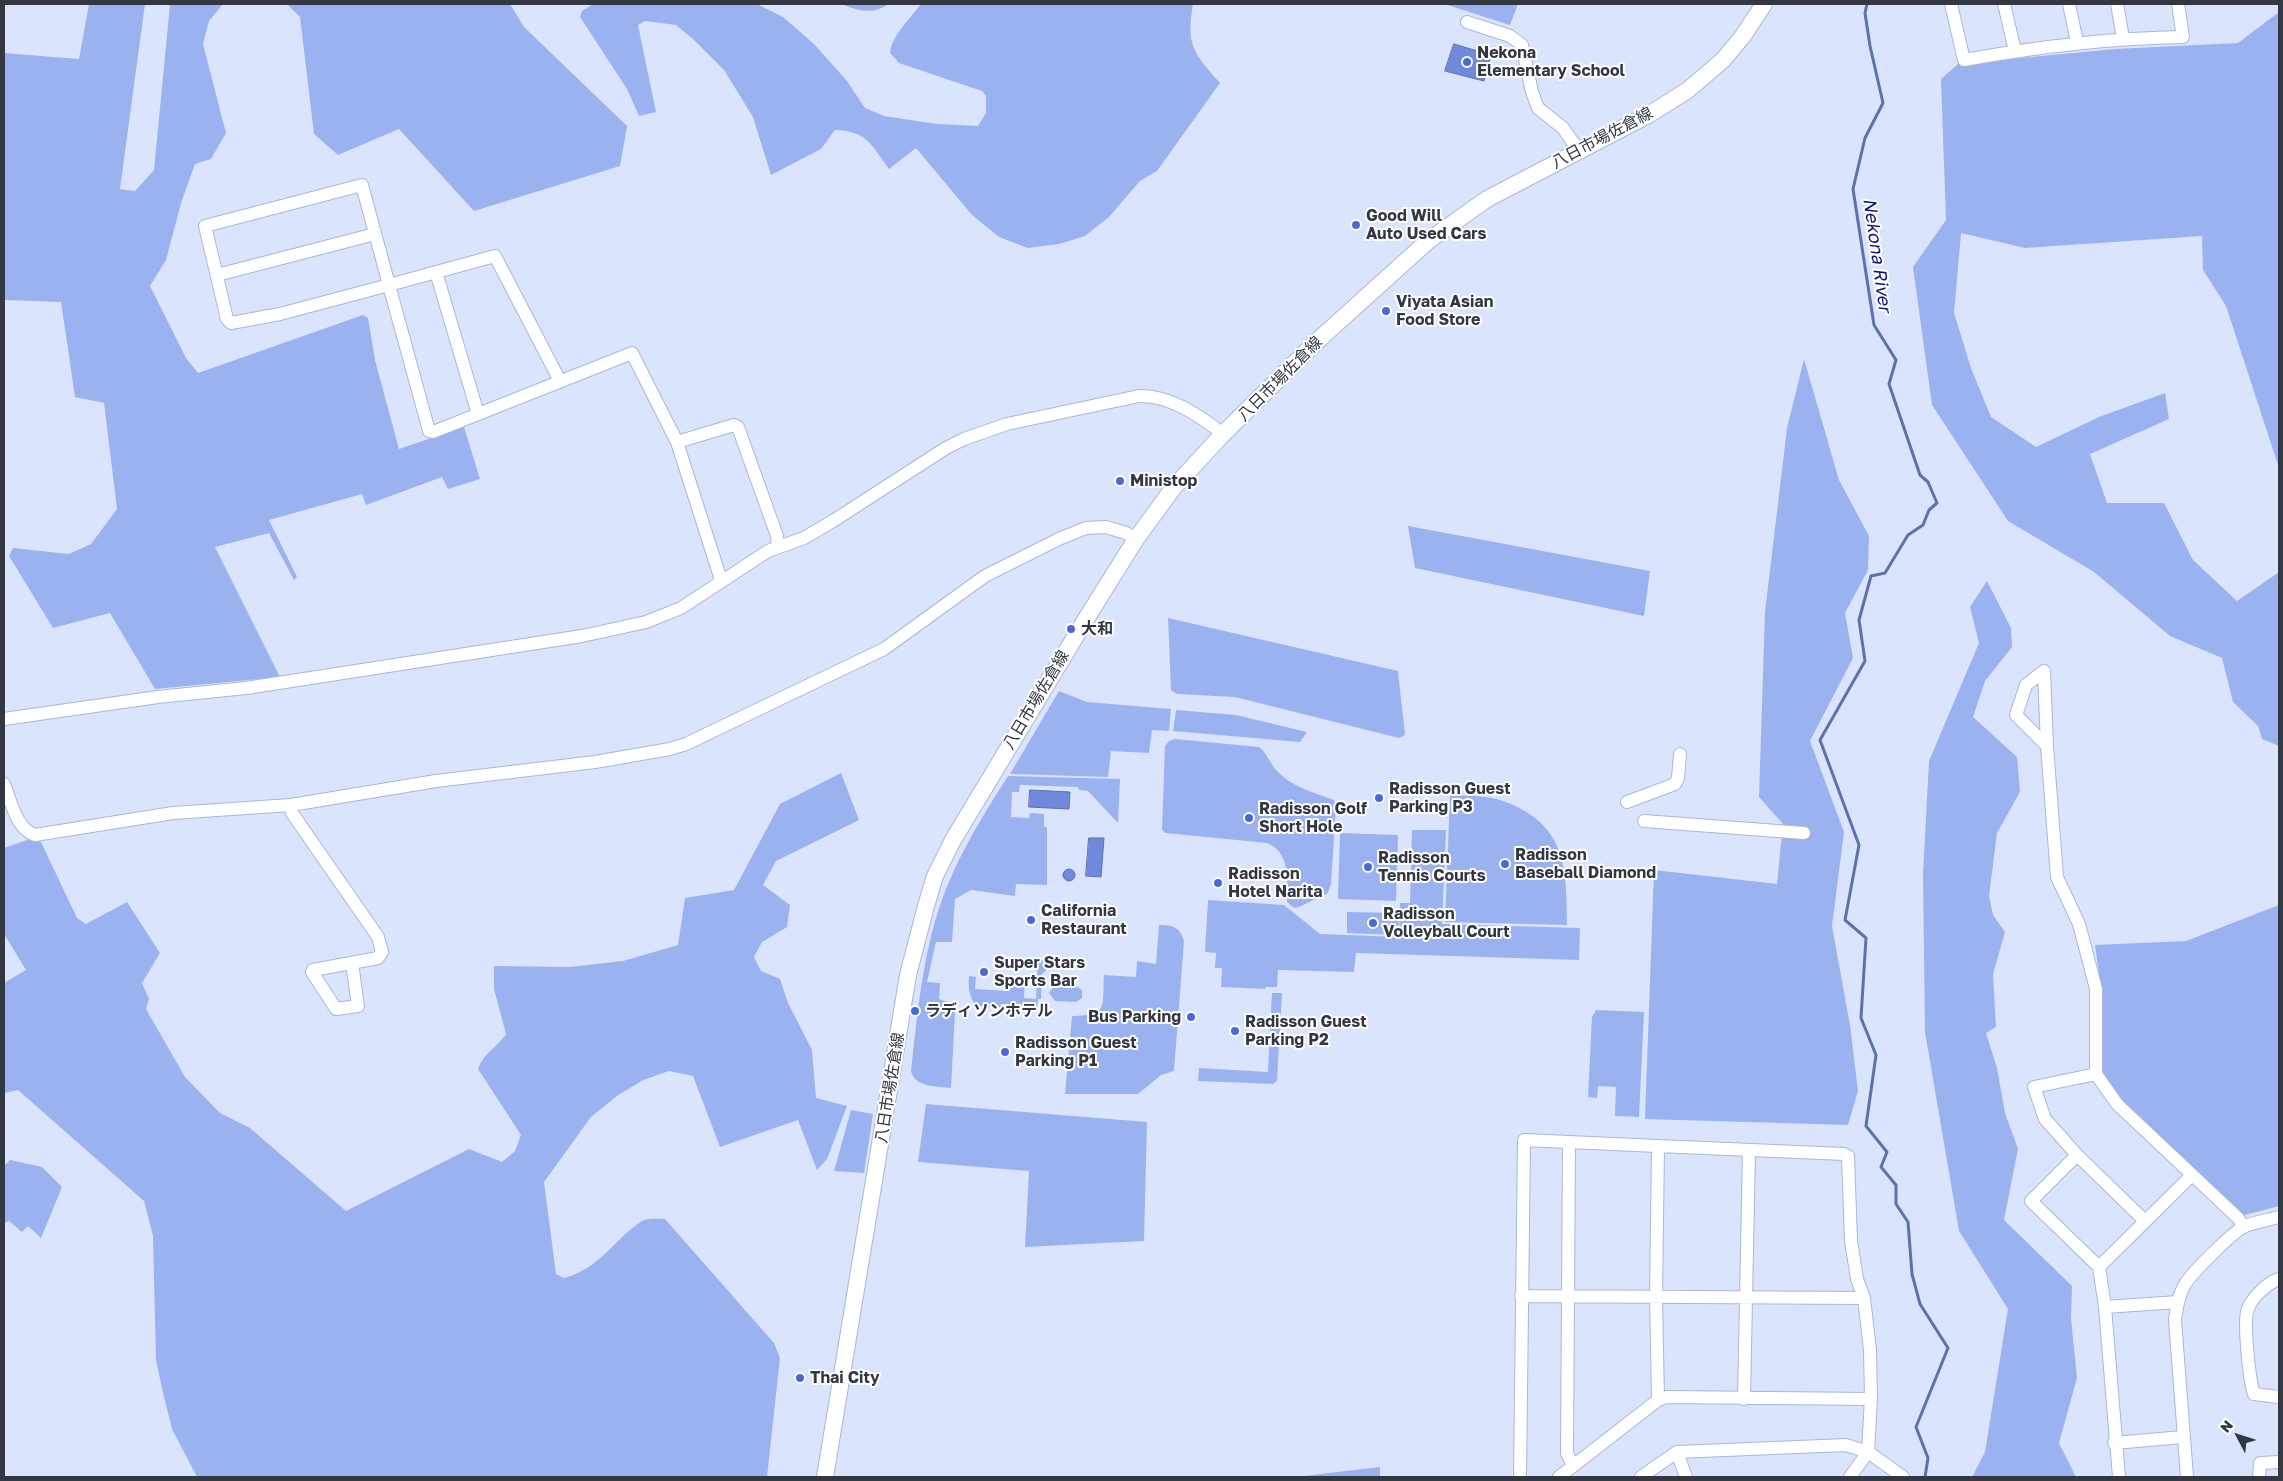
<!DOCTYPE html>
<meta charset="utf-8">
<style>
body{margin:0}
#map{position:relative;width:2283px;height:1481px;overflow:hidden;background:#dae4fc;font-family:"Golos Text",sans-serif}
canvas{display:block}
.frame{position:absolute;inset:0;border:5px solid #323742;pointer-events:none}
.north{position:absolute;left:2213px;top:1411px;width:50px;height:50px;-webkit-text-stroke:4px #fff;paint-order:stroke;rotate:310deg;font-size:14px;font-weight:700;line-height:20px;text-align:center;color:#323742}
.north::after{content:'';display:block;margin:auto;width:18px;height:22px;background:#323742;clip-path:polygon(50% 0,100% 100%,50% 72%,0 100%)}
</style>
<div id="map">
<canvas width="2283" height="1481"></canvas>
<div class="frame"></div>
<div class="north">N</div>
</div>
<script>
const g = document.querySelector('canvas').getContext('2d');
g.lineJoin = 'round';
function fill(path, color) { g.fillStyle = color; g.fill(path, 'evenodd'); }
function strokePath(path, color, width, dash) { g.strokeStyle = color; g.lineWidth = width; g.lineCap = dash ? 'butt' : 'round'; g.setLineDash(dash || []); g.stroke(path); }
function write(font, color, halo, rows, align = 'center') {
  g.font = font + ' "Golos Text","Noto Sans JP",sans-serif'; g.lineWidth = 4; g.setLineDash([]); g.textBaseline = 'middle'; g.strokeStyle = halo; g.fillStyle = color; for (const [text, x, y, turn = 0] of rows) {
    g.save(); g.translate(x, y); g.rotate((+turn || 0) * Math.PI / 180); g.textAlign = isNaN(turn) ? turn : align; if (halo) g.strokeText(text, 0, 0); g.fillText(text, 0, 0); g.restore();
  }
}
fill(new Path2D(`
 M89,4H145L120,189L135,191L154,170L170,4H223L209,21L203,44L226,133L211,159L195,164L181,203L166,260L150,286L186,358L198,373L363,315L368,318L375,360L399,449L464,427L480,479L448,489L442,477L366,505L362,494L269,520L297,577L294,580L269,533L215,547L280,677L155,689L110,613L53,628L9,556L13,548L69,554L91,544L117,509L104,403L75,397L61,302L4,300V53L79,59Z
 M287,4H510L524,27L627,126L620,166L474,211L399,129L338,155L314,134L300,17Z
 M593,4H757L783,17L814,44L847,81L865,108L884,116L937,124L978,126L986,113V96L982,91L899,63L890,53C892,35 910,19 921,4H1193C1186,46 1193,52 1220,83L1157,171L1140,181L1109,217L1085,236L1059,244L1028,248L999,237L972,215L916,148L889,169C871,145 868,131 835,130L821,149L771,175L753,117L724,70L694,40L676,25L645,21L638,25L656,112L639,116L627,89L580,17L582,11Z
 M842,4H888C874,15 857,11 842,4Z
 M1444,4H1518L1510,25Z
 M2279,12V468L2226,306L2203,270L2202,236L2025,248L1961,233L1954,313L1971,368L1991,417L2036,447L2099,417L2165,393L2169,419L2090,454L2107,503H2164L2193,560L2237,601L2279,572V746L2262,739L2258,726L2233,702L2222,658L2170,636L2094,572L2008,521L1932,405L1913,267L1946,220L1941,79L1958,64L2115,49L2238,43Z
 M1804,359L1839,480L1869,536L1868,570L1845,613L1853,658L1810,741L1844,832L1832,926L1850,1025L1858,1091L1848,1125L1645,1119L1654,870L1777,884L1783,824L1759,797L1765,612L1787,428Z
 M1408,526L1650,571L1644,616L1415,568Z
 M1987,581L2011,628L2012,647L1985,681L1973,717L2017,757L2020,792L1997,833L1989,896L1993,915L2005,932L1993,974L1996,1027L1986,1033L1997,1068L2005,1113L2018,1149L2004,1220L2072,1286L2071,1318L2077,1378L2059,1443L2076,1477H1972L1985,1452L2008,1309L1959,1231L1925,1032L1923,874L1929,761L1979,643L1970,607Z
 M1168,618L1398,671L1405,735L1399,738L1235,697L1177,694L1171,690Z
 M1059,691L1087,702L1171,709L1169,731L1152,730L1149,753L1111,751L1108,777L1010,774Z
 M1176,710L1236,715L1307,732L1300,742L1173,731Z
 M1175,739L1259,747C1268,754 1270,764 1278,772C1292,787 1315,793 1334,800L1336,806L1331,884L1328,893L1299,907L1294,908L1287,902C1287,881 1291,853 1267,843L1165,833L1162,830L1165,746L1169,741Z
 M841,773L859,820L776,861L763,885L790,905L787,927L762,942L754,957L761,971L780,979L788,1003L812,1050L816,1098L847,1106L827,1159L817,1170L798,1120L720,1147L693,1076L669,1071L643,1080L617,1096L591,1117L544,1182L556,1274L564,1278C601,1268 614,1239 642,1221C647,1218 658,1219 665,1219L774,1343L780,1358L767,1477H197L172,1429L163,1393L156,1360L153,1236L144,1201L18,1090L4,1093V983L26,970L4,934V848L27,840L41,842L77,918L86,924L127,902L160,953L142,983L149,999L146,1009L185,1077L220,1113L250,1128L346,1211L469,1149L502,1162L515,1151L521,1135L478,1069C485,1051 495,1050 506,1034L494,989V966L570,967L623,961L678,945L685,898L734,890L780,804Z
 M1008,776L1120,779L1118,823L1088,791L1079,790L1078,787L1020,785L1019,792H1012L1011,817L1029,818L1030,813L1044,814V827H1047V885L1016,884L1015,896L971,890L955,899L952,942H936L927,982L940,983L939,999L950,1003L955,1012L951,1088C937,1086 915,1088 911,1071C918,1010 923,947 946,889C962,849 985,812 1008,776Z
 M1450,795C1465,796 1485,795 1500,800C1565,822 1567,864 1567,925L1445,922Z
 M1412,830H1446L1442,924L1580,928L1579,960L1356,953L1354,972L1278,970L1277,987H1266L1265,989L1221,987L1222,968H1215L1216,953L1205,952L1208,900L1284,905L1320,934L1399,937L1400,903H1410Z
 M1340,833L1398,835L1396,901L1338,899Z
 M2279,905V1206L2241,1216L2120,1101L2102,1079L2101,987L2095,945L2186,941Z
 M1347,912L1399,913L1398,935L1347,933Z
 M1159,925C1173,925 1180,927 1184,941L1174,1071L1161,1075L1138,1094H1065L1072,1016C1109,1015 1102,1008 1104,975L1136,977L1137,961L1156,964Z
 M1038,959L1053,963V969L1050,967L1042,974L1041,999H1038L1037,1011L977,1006C969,998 968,988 969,976L976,977L975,989L1007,991L1008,977L1025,978L1024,998L1036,999Z
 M1054,986L1078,987L1082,990V998L1076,1002L1055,1001L1049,993Z
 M1272,993H1282L1277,1081L1273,1084L1198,1081L1199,1068L1268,1072Z
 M1596,1010L1644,1012L1639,1117L1615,1116L1616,1087L1598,1086L1597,1098L1588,1097L1592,1017Z
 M926,1104L1147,1122L1144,1241L1025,1247L1029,1171L918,1162Z
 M851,1110L873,1114L864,1173L834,1171Z
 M10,1160L42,1167L62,1187L41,1238L28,1226L22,1232L9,1221L4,1223V1166Z
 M1380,1467V1477H1295Z`), '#9bb2f1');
const water = new Path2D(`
 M1454,44L1491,55L1484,81L1445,71Z
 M1030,790L1070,792L1069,809L1029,807Z
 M1089,838H1104L1101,877L1086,876Z
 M1063 875a6 6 0 1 1 12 0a6 6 0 1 1-12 0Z`);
fill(water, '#6f8adc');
strokePath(water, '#5d71ae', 1);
strokePath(new Path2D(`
 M1867,4L1865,13L1870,46L1883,103L1865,138L1853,189L1874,325L1896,360L1889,384L1920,475L1928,482L1937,503L1929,510L1923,525L1908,535L1885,573L1871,576L1859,620L1865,661L1820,740L1859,845L1845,920L1866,938L1861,1018L1876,1055L1866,1126L1887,1152L1881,1167L1896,1185V1204L1908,1222L1912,1274L1920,1304L1948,1348L1916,1427L1928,1458L1925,1477`), '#5d71ae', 3);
const minor = new Path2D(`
 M1951,4L1964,60C2037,47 2109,38 2183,37L2178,4
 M2004,4L2015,51
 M2069,4L2077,42
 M2117,4L2123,38
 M1467,22L1510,36L1522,45L1532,92L1538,108L1563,128L1579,151
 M362,185L389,285L280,314L231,323L227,319L205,226Z
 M436,272L478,414
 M217,275L375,234
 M560,381L495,256L389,285L429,431L433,432L632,353L677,442L721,580
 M677,442L734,425L738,427L777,536L778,546
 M2044,671L2047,746L2016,715L2026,685Z
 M4,719L158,697L246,688L582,636L646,622L681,608L768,551L804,538L833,521L946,448L964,439L1007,424L1139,396C1170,395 1200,416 1223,434
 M2047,746L2057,877L2079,924L2096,989V1074L2117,1104L2238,1218L2244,1227
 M4,784C11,801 16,829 35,835L173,813L291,805L436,781L595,762L670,749L686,744L884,649L985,576L1061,538L1086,528L1106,527L1126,533L1136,539
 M1627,802L1675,784L1678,778L1680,754
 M291,805L292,813L378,937L382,952L378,958L313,970L312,972L336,1009L358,1006L352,963
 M1644,821L1804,833
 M2096,1074L2034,1087L2045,1119L2077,1155L2145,1221
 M1569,1142L1567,1453L1573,1466
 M2077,1155L2031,1201L2099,1267L2105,1307L2119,1477
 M2099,1267L2191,1176
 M2279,1279C2267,1283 2250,1299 2247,1312C2244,1326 2249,1379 2254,1394L2279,1397
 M1521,1296L1864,1298
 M2105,1307L2178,1302
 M1744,1399L1749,1150
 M1658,1400L1656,1297L1658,1146L1844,1154L1848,1156L1851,1241L1857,1279L1864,1298L1870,1350L1871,1399L1868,1452L1850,1477
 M2114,1443L2183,1437
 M1677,1452L1686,1477
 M1520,1477L1524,1140L1658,1146
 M1559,1477L1658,1400L1667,1397L1871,1399
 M1641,1477L1677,1452L1846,1445L1868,1452L1903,1477
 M2187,1477L2175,1320C2177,1308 2178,1296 2184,1286C2191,1273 2233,1232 2245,1226C2256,1222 2268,1220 2279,1217
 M2259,1477L2260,1463L2279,1462`);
const major = new Path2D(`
 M825,1477L908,975L926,906L935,876L953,840L1086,619L1136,539L1174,487L1223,434L1315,343L1428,241L1487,199L1650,114L1688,90L1723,60L1743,36L1764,4`);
strokePath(minor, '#acb7d4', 14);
strokePath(major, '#acb7d4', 18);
strokePath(minor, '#fff', 12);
strokePath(major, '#fff', 16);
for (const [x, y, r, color] of [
 [1467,62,5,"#4968dc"],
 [1356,225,5,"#4968dc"],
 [1386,311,5,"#4968dc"],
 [1120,481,5,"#4968dc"],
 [1071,629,5,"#4968dc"],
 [1379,798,5,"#4968dc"],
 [1249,818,5,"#4968dc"],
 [1505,864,5,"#4968dc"],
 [1368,867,5,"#4968dc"],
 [1218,883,5,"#4968dc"],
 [1031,920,5,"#4968dc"],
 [1373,923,5,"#4968dc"],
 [984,972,5,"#4968dc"],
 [915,1011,5,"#4968dc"],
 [1191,1017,5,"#4968dc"],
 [1235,1031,5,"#4968dc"],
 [1005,1052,5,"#4968dc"],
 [800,1378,5,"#4968dc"]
]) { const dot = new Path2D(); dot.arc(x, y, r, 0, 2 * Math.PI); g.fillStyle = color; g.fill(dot); strokePath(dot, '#fff', 2); }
write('bold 16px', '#323742', '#fff', [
 ["Nekona",1477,53],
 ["Elementary School",1477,71],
 ["Good Will",1366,216],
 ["Auto Used Cars",1366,234],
 ["Viyata Asian",1396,302],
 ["Food Store",1396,320],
 ["Ministop",1130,481],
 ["大和",1081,629],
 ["Radisson Guest",1389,789],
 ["Parking P3",1389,807],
 ["Radisson Golf",1259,809],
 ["Short Hole",1259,827],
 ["Radisson",1515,855],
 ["Baseball Diamond",1515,873],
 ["Radisson",1378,858],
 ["Tennis Courts",1378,876],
 ["Radisson",1228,874],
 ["Hotel Narita",1228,892],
 ["California",1041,911],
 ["Restaurant",1041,929],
 ["Radisson",1383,914],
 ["Volleyball Court",1383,932],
 ["Super Stars",994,963],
 ["Sports Bar",994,981],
 ["ラディソンホテル",925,1011],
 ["Bus Parking",1181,1017,"right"],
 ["Radisson Guest",1245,1022],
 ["Parking P2",1245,1040],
 ["Radisson Guest",1015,1043],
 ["Parking P1",1015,1061],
 ["Thai City",810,1378]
], 'left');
write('16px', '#323742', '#fff', [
 ["八日市場佐倉線",1602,138,-28],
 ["八日市場佐倉線",1280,379,-45],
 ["八日市場佐倉線",1036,700,-59],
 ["八日市場佐倉線",890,1088,-81]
]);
write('italic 18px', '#0f1575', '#fff', [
 ["Nekona River",1877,255,82]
]);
</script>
